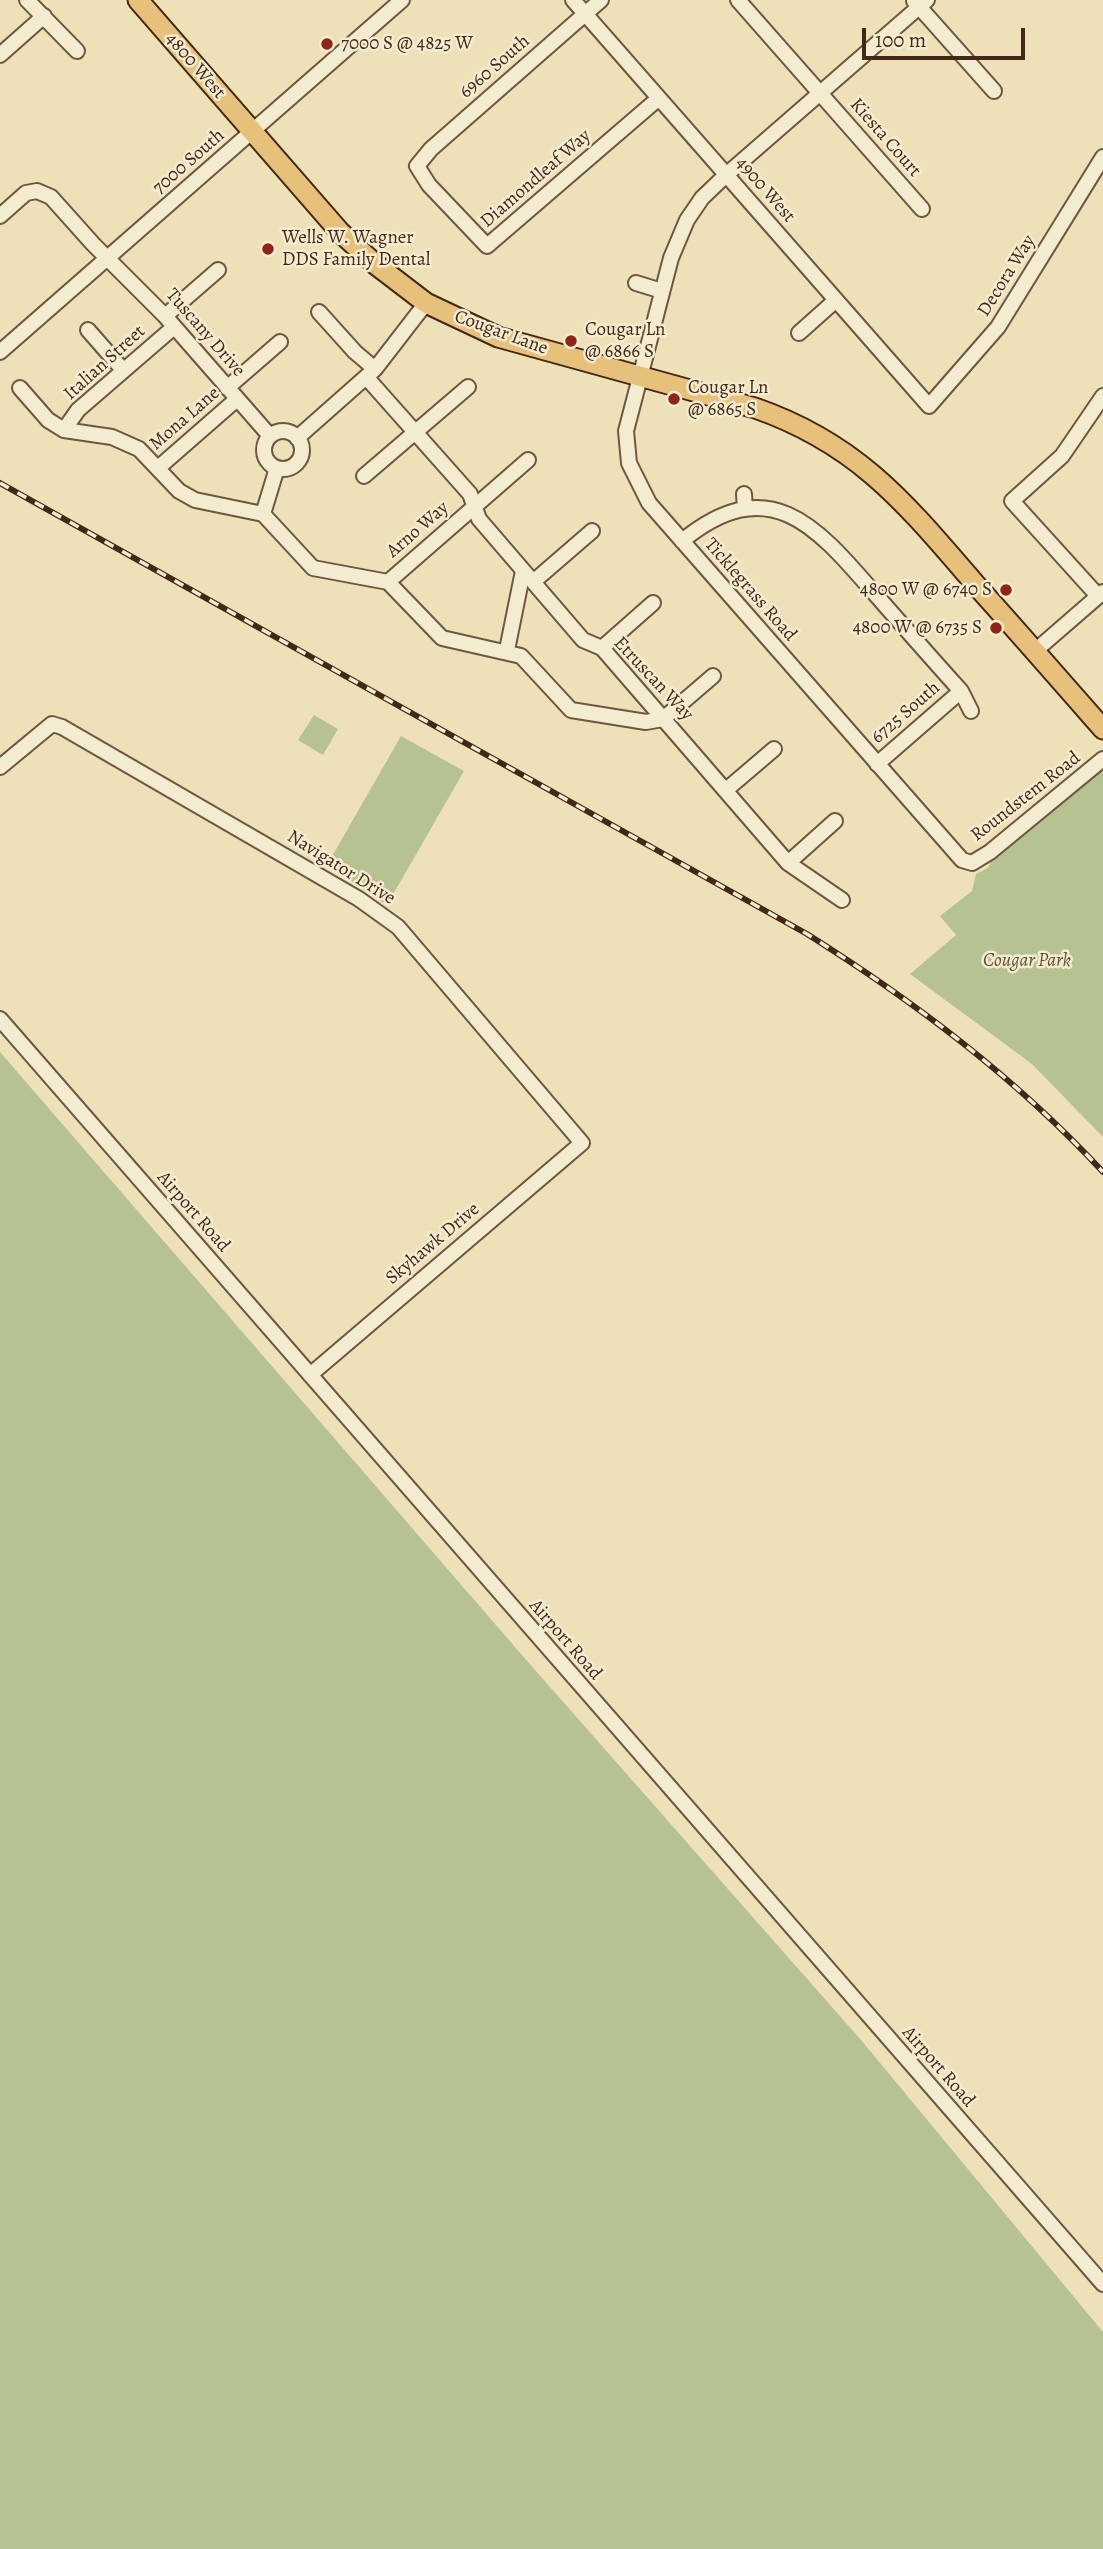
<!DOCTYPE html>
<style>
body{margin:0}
#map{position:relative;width:1103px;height:2549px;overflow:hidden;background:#eee1b8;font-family:Alegreya,serif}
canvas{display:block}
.scale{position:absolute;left:862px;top:28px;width:163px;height:32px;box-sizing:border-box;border:4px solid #432818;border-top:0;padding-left:9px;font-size:21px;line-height:24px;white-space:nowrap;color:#432818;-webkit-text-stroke:5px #f4ecd1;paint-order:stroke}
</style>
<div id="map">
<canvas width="1103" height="2549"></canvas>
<div class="scale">100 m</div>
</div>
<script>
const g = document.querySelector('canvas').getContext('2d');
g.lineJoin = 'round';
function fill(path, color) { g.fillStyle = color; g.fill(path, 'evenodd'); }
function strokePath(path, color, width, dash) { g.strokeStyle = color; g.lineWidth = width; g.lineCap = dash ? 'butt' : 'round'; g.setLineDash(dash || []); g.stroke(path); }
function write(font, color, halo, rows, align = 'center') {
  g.font = font + ' Alegreya,serif'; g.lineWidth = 5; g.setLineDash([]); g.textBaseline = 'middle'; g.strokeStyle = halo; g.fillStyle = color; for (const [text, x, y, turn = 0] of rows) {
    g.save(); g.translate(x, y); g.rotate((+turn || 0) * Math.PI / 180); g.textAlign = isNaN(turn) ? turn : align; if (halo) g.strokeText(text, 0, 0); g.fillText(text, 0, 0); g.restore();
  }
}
fill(new Path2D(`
 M314,715L338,729L323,755L298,740Z
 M401,736L464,771L387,905L327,865Z
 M1103,767V1137L1032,1064L910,974L956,935L940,916L972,891L976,874L988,868L994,856Z
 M0,1052L528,1662L861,2040L1103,2332V2549H0Z`), '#b6c391');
const minor = new Path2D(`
 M27,0L77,51
 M573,0L929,406L998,327L1103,157
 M601,0L431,149L417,166L429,185L487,246L659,98
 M738,0L922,209
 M927,0L726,175L702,198L687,220L671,258L626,431L629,463L649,503L962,860L972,863L990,852L1103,759
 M914,1L994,91
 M0,55L44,16
 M0,216L26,193L37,191L51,197L93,244L165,316L270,436
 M636,283L662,291
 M319,312L355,352L375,369
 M165,316L218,270
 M88,330L123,370
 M799,333L836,300
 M0,352L402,0
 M367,378L470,494L479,519L583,640L602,648L788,863L842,900
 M20,388L48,420L64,430L112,437L139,449L179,491L195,500L263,514L313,568L388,582L442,638L521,656L571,710L646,722L663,719L713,676
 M227,388L280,342
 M64,430L78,410L174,327
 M264 450a19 19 0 1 1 38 0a19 19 0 1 1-38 0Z
 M297,438L375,369L426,303
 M158,468L237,399
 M364,476L468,387
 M744,494L745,509
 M263,514L277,468
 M682,541C770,469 817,527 876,595C904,627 932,659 961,691L971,711
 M388,582L528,460
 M533,582L592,531
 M1098,596L1012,501L1062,456L1103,396
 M602,648L653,603
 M507,650L523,571
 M1035,651L1103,592
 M877,764L961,691
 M0,767L52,724L62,727L359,899L398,927L582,1143L310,1375
 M726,790L774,749
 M788,863L835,821
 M0,1019L1103,2284`);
const major = new Path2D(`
 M138,0L340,232L375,264L426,303L498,337L755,408C859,444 907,505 976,585C1019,633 1061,681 1103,729`);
strokePath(minor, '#6e5640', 18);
strokePath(major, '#432818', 23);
strokePath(minor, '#f4ecd1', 14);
strokePath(major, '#e7c07c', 19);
const rail = new Path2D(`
 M0,483L807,934C915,1002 1016,1078 1103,1172`);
strokePath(rail, '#432818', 6);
strokePath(rail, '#f4ecd1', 3.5, [10]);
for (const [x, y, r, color] of [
 [327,44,7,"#8f2418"],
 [268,249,7,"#8f2418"],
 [571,341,7,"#8f2418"],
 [674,399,7,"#8f2418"],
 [1006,590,7,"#8f2418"],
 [996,628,7,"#8f2418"]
]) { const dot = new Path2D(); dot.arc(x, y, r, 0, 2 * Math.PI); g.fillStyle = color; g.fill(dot); strokePath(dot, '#f4ecd1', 2.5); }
write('19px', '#432818', '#f4ecd1', [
 ["7000 S @ 4825 W",341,44],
 ["Wells W. Wagner",282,238],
 ["DDS Family Dental",282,260],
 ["Cougar Ln",585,330],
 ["@ 6866 S",585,352],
 ["Cougar Ln",688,388],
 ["@ 6865 S",688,410],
 ["4800 W @ 6740 S",992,590,"right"],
 ["4800 W @ 6735 S",982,628,"right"]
], 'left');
write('19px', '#432818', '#f4ecd1', [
 ["4800 West",195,66,49],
 ["6960 South",495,67,-41],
 ["Kiesta Court",885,138,49],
 ["7000 South",189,162,-41],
 ["Diamondleaf Way",536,179,-41],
 ["4900 West",765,190,49],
 ["Decora Way",1007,276,-58],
 ["Tuscany Drive",205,333,49],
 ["Cougar Lane",501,333,20],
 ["Italian Street",105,363,-42],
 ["Mona Lane",185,419,-41],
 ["Arno Way",418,530,-41],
 ["Ticklegrass Road",750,590,49],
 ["Etruscan Way",653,679,47],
 ["6725 South",906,713,-41],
 ["Roundstem Road",1026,797,-38],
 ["Navigator Drive",341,868,32],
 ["Airport Road",193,1212,49],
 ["Skyhawk Drive",433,1244,-40],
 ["Airport Road",565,1640,49],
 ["Airport Road",938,2067,49]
]);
write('italic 19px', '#604f36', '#f4ecd1', [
 ["Cougar Park",1027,961]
]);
</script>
